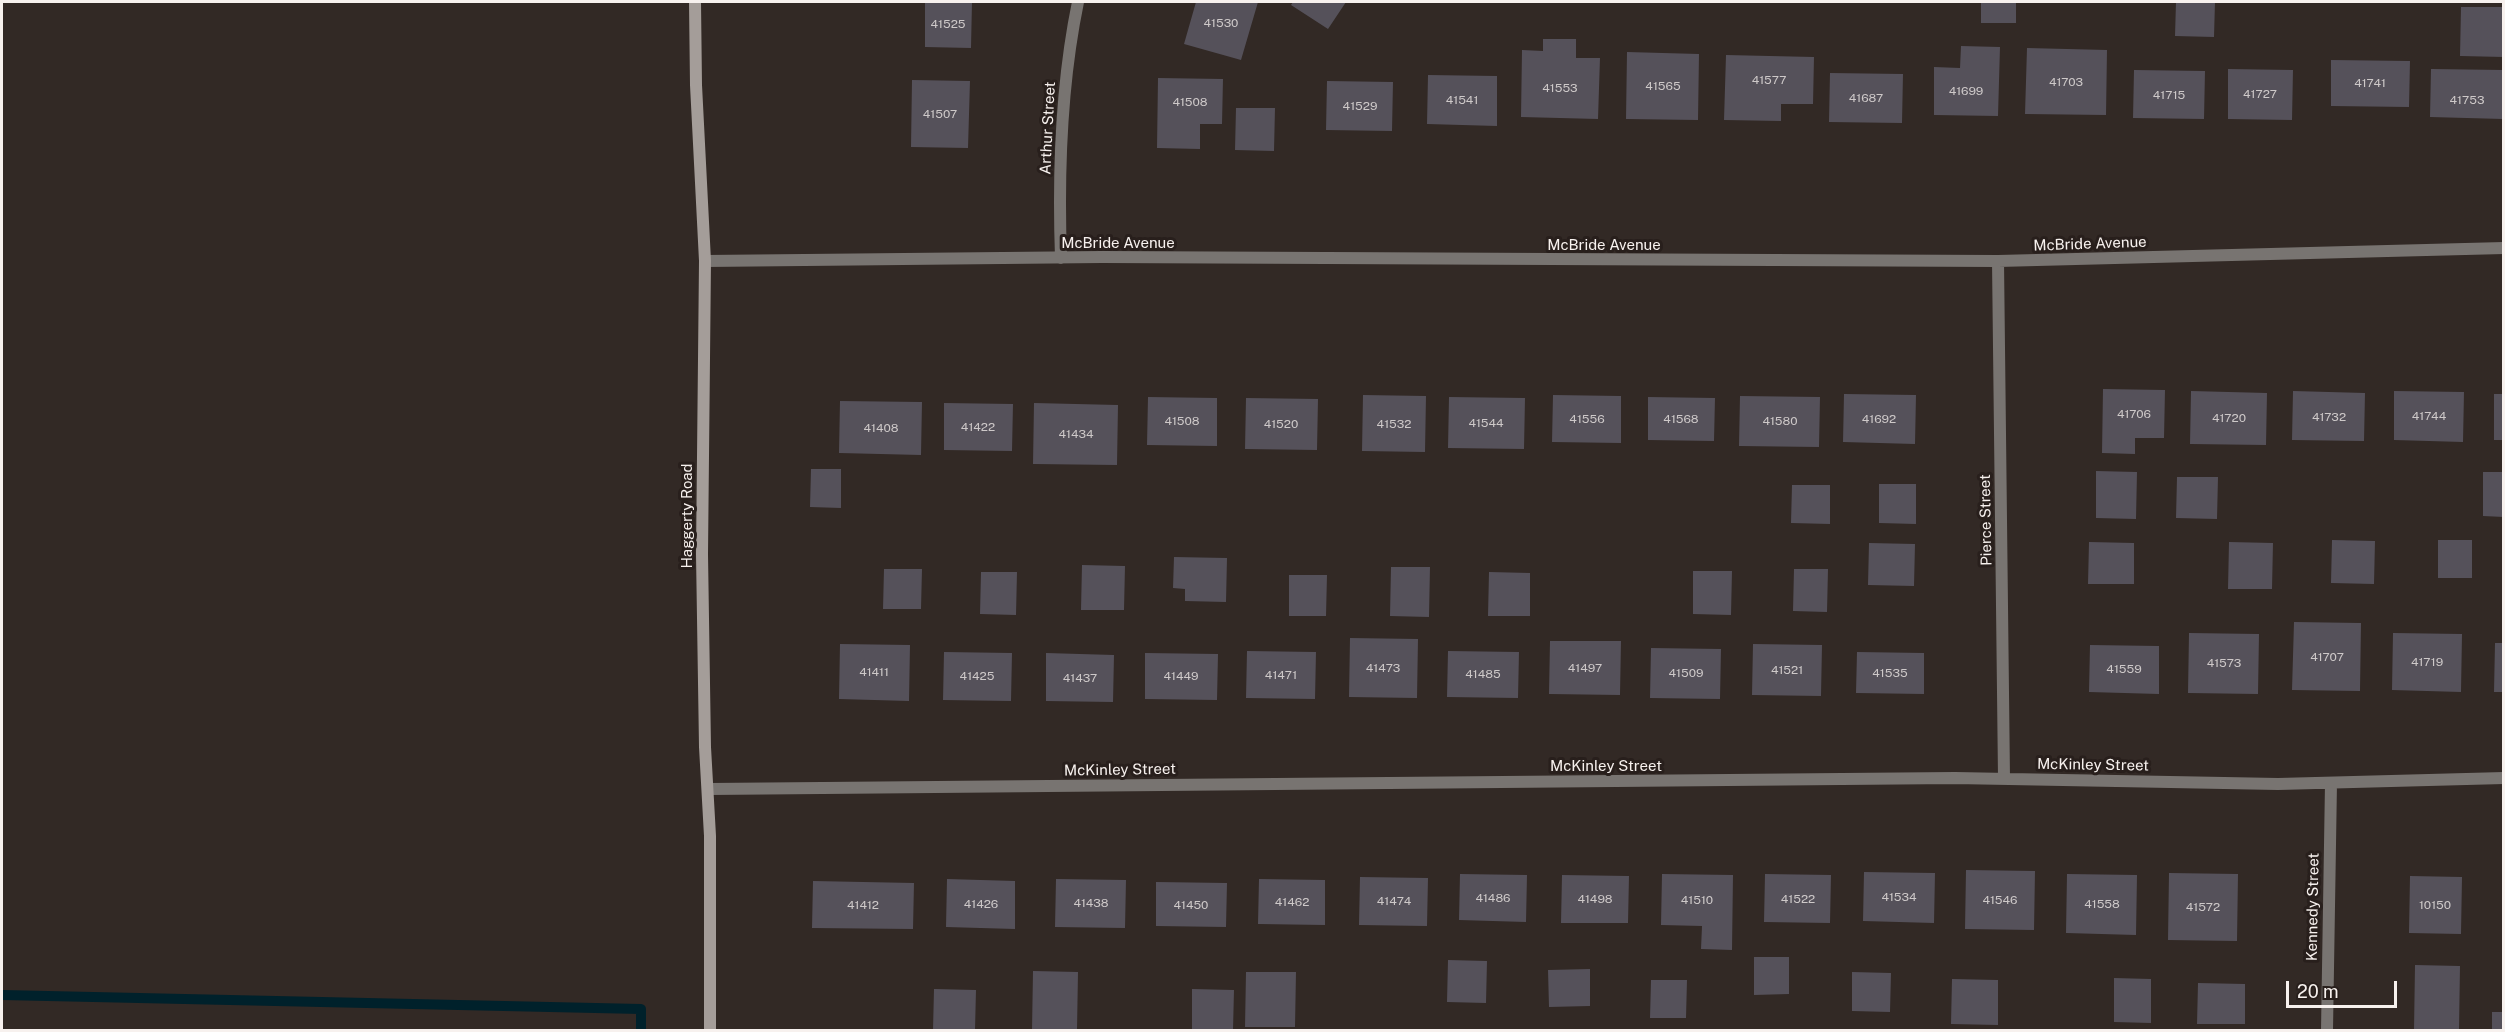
<!DOCTYPE html>
<style>
body{margin:0}
#map{position:relative;width:2505px;height:1032px;overflow:hidden;background:#322925;font-family:"Public Sans",sans-serif}
canvas{display:block}
.frame{position:absolute;inset:0;border:3px solid #f7f1ee;pointer-events:none}
.scale{position:absolute;left:2286px;top:981px;width:111px;height:27px;box-sizing:border-box;border:3px solid #f7f1ee;border-top:0;padding-left:8px;font-size:18px;line-height:21px;white-space:nowrap;color:#f7f1ee;-webkit-text-stroke:4px #281f1c;paint-order:stroke}
</style>
<div id="map">
<canvas width="2505" height="1032"></canvas>
<div class="frame"></div>
<div class="scale">20 m</div>
</div>
<script>
const g = document.querySelector('canvas').getContext('2d');
g.lineJoin = 'round';
function strokePath(path, color, width, dash) { g.strokeStyle = color; g.lineWidth = width; g.lineCap = dash ? 'butt' : 'round'; g.setLineDash(dash || []); g.stroke(path); }
function fill(path, color) { g.fillStyle = color; g.fill(path, 'evenodd'); }
function write(font, color, halo, rows, align = 'center') {
  g.font = font + ' "Public Sans",sans-serif'; g.lineWidth = 6; g.setLineDash([]); g.textBaseline = 'middle'; g.strokeStyle = halo; g.fillStyle = color; for (const [text, x, y, turn = 0] of rows) {
    g.save(); g.translate(x, y); g.rotate((+turn || 0) * Math.PI / 180); g.textAlign = isNaN(turn) ? turn : align; if (halo) g.strokeText(text, 0, 0); g.fillText(text, 0, 0); g.restore();
  }
}
strokePath(new Path2D(`
 M2,995L641,1009V1030`), '#00212b', 10);
fill(new Path2D(`
 M925,2H972L971,48L925,47Z
 M1196,2H1258L1241,60L1184,44Z
 M1293,2H1346L1328,29L1291,5Z
 M1981,2H2016V23H1981Z
 M2176,2H2215L2214,37L2175,36Z
 M2461,7H2504V57L2460,56Z
 M1543,39H1576V58H1600L1598,119L1521,117L1522,50L1543,51Z
 M1961,46L2000,47L1998,116L1934,115V67L1960,68Z
 M2027,48L2107,50L2106,115L2025,114Z
 M1627,52L1699,54L1698,120L1626,119Z
 M1726,55L1814,57L1813,104H1781V121L1724,120Z
 M2331,60L2410,61L2409,107L2331,106Z
 M2228,69L2293,70L2292,120L2228,119Z
 M2431,69L2504,70L2503,119L2430,117Z
 M2134,70L2205,71L2204,119L2133,118Z
 M1830,73L1903,74L1902,123L1829,122Z
 M1428,75L1497,76V126L1427,124Z
 M1158,78L1223,79L1222,124H1200V149L1157,148Z
 M912,80L970,81L968,148L911,147Z
 M1327,81L1393,82L1392,131L1326,130Z
 M1236,108H1275L1274,151L1235,150Z
 M2103,389L2165,390L2164,438H2135V454L2102,453Z
 M2191,391L2267,393L2266,445L2190,444Z
 M2293,391L2365,393L2364,441L2292,440Z
 M2394,391L2464,392L2463,442L2394,440Z
 M1844,394L1916,395L1915,444L1843,442Z
 M2494,394H2504V440H2494Z
 M1363,395L1426,396L1425,452L1362,451Z
 M1553,395L1621,396V443L1552,442Z
 M1740,396L1820,397L1819,447L1739,446Z
 M1148,397L1217,398V446L1147,445Z
 M1449,397L1525,398L1524,449L1448,448Z
 M1648,397L1715,398L1714,441L1648,440Z
 M1246,398L1318,399L1317,450L1245,449Z
 M840,401L922,402L921,455L839,453Z
 M944,403L1013,404L1012,451L944,450Z
 M1034,403L1118,405L1117,465L1033,464Z
 M811,469H841V508L810,507Z
 M2096,471L2137,472L2136,519L2096,518Z
 M2483,472H2504V517L2483,516Z
 M2177,477H2218L2217,519L2176,518Z
 M1879,484H1916V524L1879,523Z
 M1792,485H1830V524L1791,523Z
 M2332,540L2375,541L2374,584L2331,583Z
 M2438,540H2472V578H2438Z
 M2089,542L2134,543V584H2088Z
 M2229,542L2273,543L2272,589H2228Z
 M1869,543L1915,544L1914,586L1868,585Z
 M1174,557L1227,558L1226,602L1185,601V589L1173,588Z
 M1082,565L1125,566L1124,610H1081Z
 M1391,567H1430L1429,617L1390,616Z
 M884,569H922L921,609H883Z
 M1794,569H1828L1827,612L1793,611Z
 M1693,571H1732L1731,615L1693,614Z
 M981,572H1017L1016,615L980,614Z
 M1489,572L1530,573V616H1488Z
 M1289,575H1327L1326,616H1289Z
 M2294,622L2361,623L2360,691L2292,690Z
 M2189,633L2259,634L2258,694L2188,693Z
 M2393,633L2462,634L2461,692L2392,690Z
 M1350,638L1418,639L1417,698L1349,697Z
 M1550,641H1621L1620,695L1549,694Z
 M2495,643H2504V692H2494Z
 M840,644L910,645L909,701L839,699Z
 M1753,644L1822,645L1821,696L1752,695Z
 M2090,645L2159,646V694L2089,692Z
 M1651,648L1721,649L1720,699L1650,698Z
 M1247,651L1316,652L1315,699L1246,698Z
 M1448,651L1519,652L1518,698L1447,697Z
 M944,652L1012,653L1011,701L943,700Z
 M1857,652L1924,653V694L1856,693Z
 M1046,653L1114,655L1113,702L1046,701Z
 M1145,653L1218,654L1217,700L1145,699Z
 M1966,870L2035,871L2034,930L1965,929Z
 M1864,872L1935,873L1934,923L1863,921Z
 M2169,873L2238,874L2237,941L2168,940Z
 M1460,874L1527,875L1526,922L1459,920Z
 M1662,874L1733,875L1732,950L1701,949L1702,926L1661,925Z
 M1765,874L1831,875L1830,923L1764,922Z
 M2067,874L2137,875L2136,935L2066,933Z
 M1562,875L1629,876L1628,923H1561Z
 M2410,876L2462,877L2461,934L2409,933Z
 M1360,877L1428,878L1427,926L1359,925Z
 M947,879L1015,881V929L946,927Z
 M1056,879L1126,880L1125,928L1055,927Z
 M1259,879L1325,880V925L1258,924Z
 M813,881L914,883L913,929L812,928Z
 M1156,882L1227,883L1226,927L1156,926Z
 M1754,957H1789V994L1754,995Z
 M1448,960L1487,961L1486,1003L1447,1002Z
 M2415,965L2460,966L2459,1030H2414Z
 M1590,969V1006L1549,1007L1548,970Z
 M1033,971L1078,972L1077,1030H1032Z
 M1246,972H1296L1295,1027H1245Z
 M1852,972L1891,973L1890,1012L1852,1011Z
 M2114,978L2151,979V1023L2114,1022Z
 M1952,979L1998,980V1025L1951,1024Z
 M1651,980H1687L1686,1018H1650Z
 M2198,983L2245,984V1024H2197Z
 M934,989L976,990L975,1030H933Z
 M1192,989L1234,990L1233,1030H1192Z
 M2492,1012H2504V1030H2492Z`), '#55515a');
strokePath(new Path2D(`
 M1061,258C1058,173 1061,84 1078,2
 M705,261L1102,257L1998,261L2504,248
 M1998,261L2004,778
 M709,789L1955,778L2278,784L2504,778
 M2327,1030L2331,783`), '#787471', 12);
strokePath(new Path2D(`
 M695,2L696,85L705,261L702,554L705,747L710,836V1030`), '#a49d99', 12);
write('12px', '#cec9c9', null, [
 ["41530",1221,23],
 ["41525",948,24],
 ["41577",1769,80],
 ["41703",2066,82],
 ["41741",2370,83],
 ["41565",1663,86],
 ["41553",1560,88],
 ["41699",1966,91],
 ["41727",2260,94],
 ["41715",2169,95],
 ["41687",1866,98],
 ["41541",1462,100],
 ["41753",2467,100],
 ["41508",1190,102],
 ["41529",1360,106],
 ["41507",940,114],
 ["41706",2134,414],
 ["41744",2429,416],
 ["41732",2329,417],
 ["41720",2229,418],
 ["41556",1587,419],
 ["41568",1681,419],
 ["41692",1879,419],
 ["41508",1182,421],
 ["41580",1780,421],
 ["41544",1486,423],
 ["41520",1281,424],
 ["41532",1394,424],
 ["41422",978,427],
 ["41408",881,428],
 ["41434",1076,434],
 ["41707",2327,657],
 ["41719",2427,662],
 ["41573",2224,663],
 ["41473",1383,668],
 ["41497",1585,668],
 ["41559",2124,669],
 ["41521",1787,670],
 ["41411",874,672],
 ["41509",1686,673],
 ["41535",1890,673],
 ["41485",1483,674],
 ["41471",1281,675],
 ["41425",977,676],
 ["41449",1181,676],
 ["41437",1080,678],
 ["41534",1899,897],
 ["41486",1493,898],
 ["41498",1595,899],
 ["41522",1798,899],
 ["41510",1697,900],
 ["41546",2000,900],
 ["41474",1394,901],
 ["41462",1292,902],
 ["41438",1091,903],
 ["41426",981,904],
 ["41558",2102,904],
 ["41412",863,905],
 ["41450",1191,905],
 ["10150",2435,905],
 ["41572",2203,907]
]);
write('15px', '#f7f1ee', '#281f1c', [
 ["Arthur Street",1048,128,-87],
 ["McBride Avenue",1118,243],
 ["McBride Avenue",2090,244,-2],
 ["McBride Avenue",1604,245],
 ["Haggerty Road",687,516,-90],
 ["Pierce Street",1986,520,-91],
 ["McKinley Street",2093,765,1],
 ["McKinley Street",1606,766],
 ["McKinley Street",1120,770,-1],
 ["Kennedy Street",2313,907,-89]
]);
</script>
